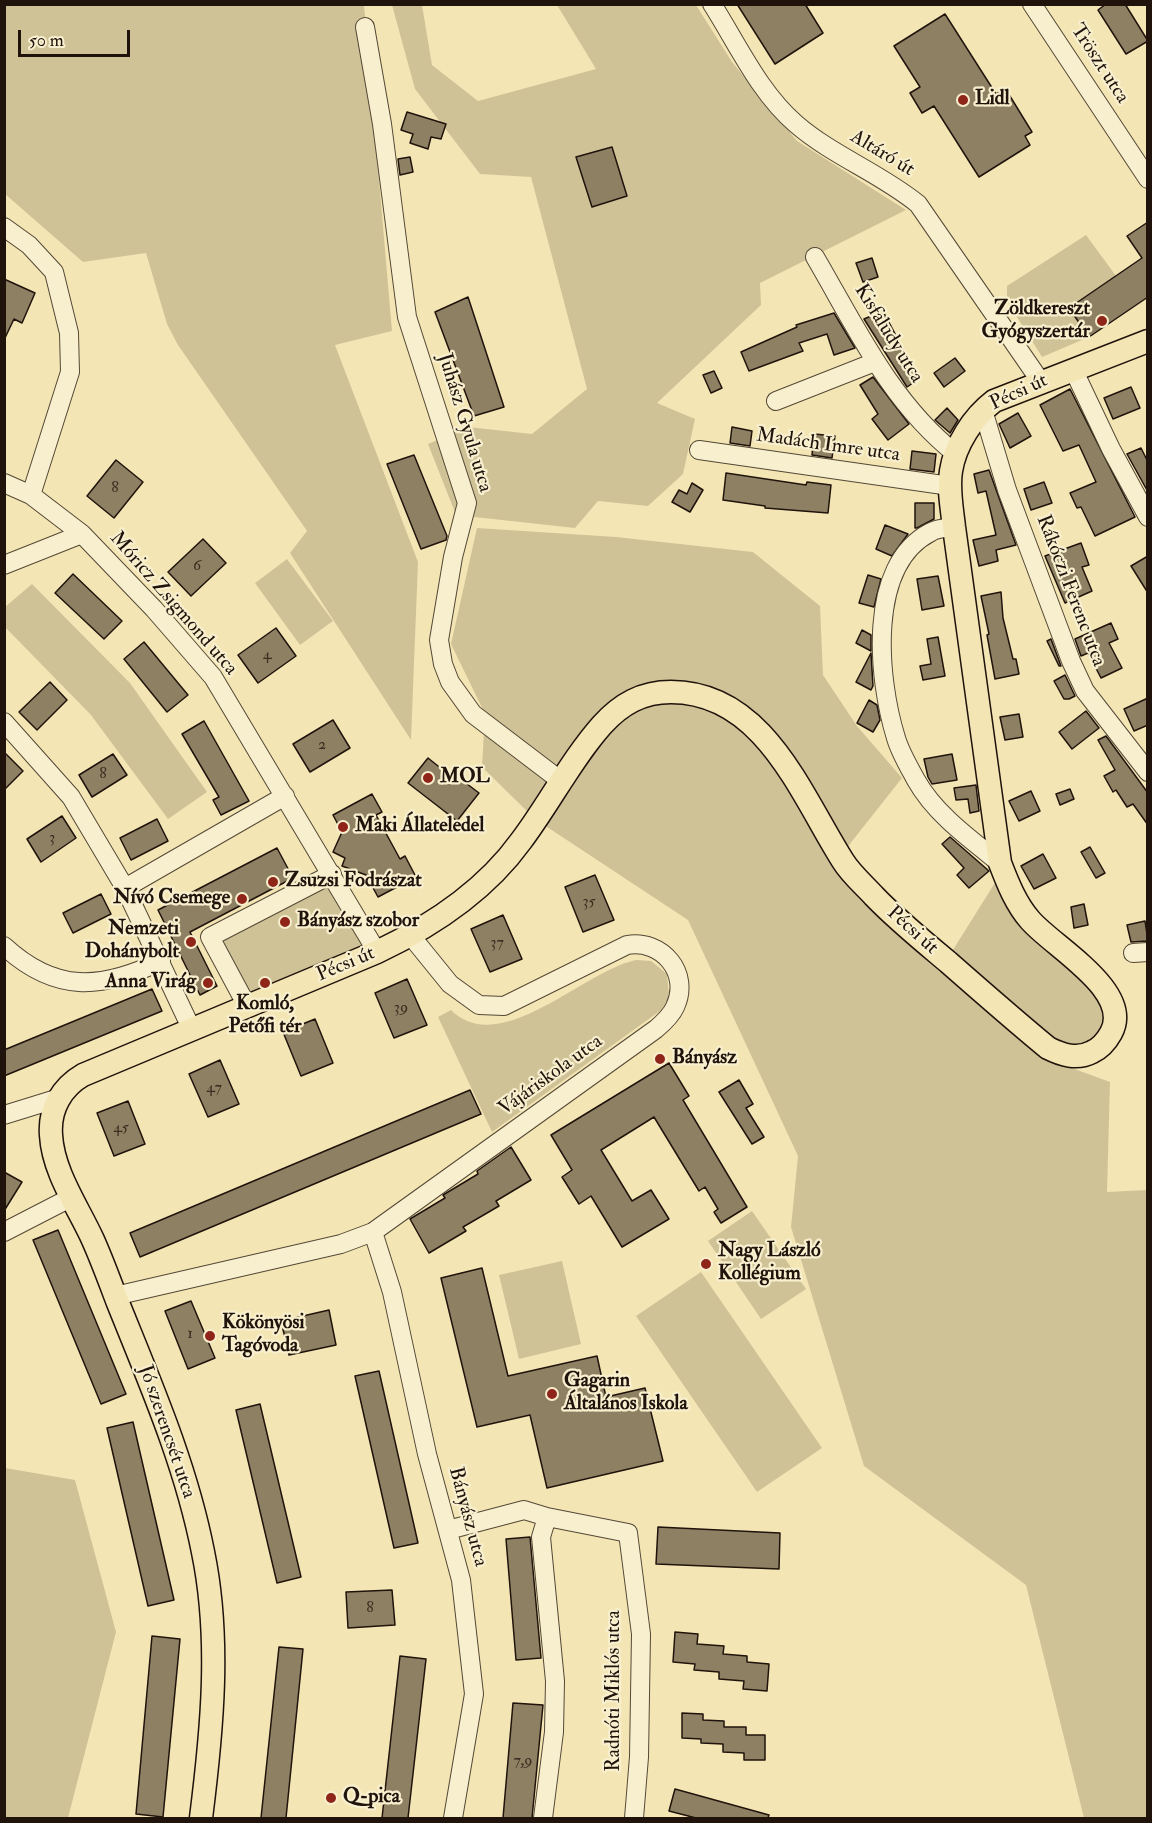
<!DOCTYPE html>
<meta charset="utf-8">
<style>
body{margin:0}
#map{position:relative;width:1152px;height:1823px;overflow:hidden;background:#f4e6b4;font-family:"IM FELL Double Pica",serif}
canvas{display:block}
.frame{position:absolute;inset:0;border:6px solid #1f130c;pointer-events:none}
.scale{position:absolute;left:18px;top:30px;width:112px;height:27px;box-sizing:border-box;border:3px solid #1f130c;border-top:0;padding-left:8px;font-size:18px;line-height:21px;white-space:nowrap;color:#1f130c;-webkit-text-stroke:4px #f8efce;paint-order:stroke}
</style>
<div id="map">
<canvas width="1152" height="1823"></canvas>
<div class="frame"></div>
<div class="scale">50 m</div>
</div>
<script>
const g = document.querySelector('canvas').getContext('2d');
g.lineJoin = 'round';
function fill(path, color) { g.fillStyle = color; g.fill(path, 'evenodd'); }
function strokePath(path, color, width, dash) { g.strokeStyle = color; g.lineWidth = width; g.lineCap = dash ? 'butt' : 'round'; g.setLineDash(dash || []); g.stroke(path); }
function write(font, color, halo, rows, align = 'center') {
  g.font = font + ' "IM FELL Double Pica",serif'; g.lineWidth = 4.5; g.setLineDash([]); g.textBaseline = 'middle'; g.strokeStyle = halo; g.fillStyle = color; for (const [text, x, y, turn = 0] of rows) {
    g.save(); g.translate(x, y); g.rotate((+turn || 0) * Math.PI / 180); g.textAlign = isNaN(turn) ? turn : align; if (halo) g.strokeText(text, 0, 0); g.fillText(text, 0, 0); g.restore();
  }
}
fill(new Path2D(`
 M5,5H364L392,331L335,345L418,562L411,740L290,553L307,531L178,345L167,324L146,253L83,262L5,194Z
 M392,5H422L432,65L478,101L596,69L557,5H696L732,62L797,141L906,210L760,283L761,305L657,403L695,419L683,474L648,506L598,501L575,528L456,515L428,444L468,427L532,434L587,389L531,177L480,174L415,89Z
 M1086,235L1116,276L1069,308L1089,337L1042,357L1007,301V286Z
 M477,528L616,537L753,552L820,606L823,675L857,726L902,778L834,864L930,963L1039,1056L1110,1082L1107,1192L1147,1190V1818H1084L1026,1585L864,1466L791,1227L798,1156L688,920L535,819L482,767L485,714L451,644Z
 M287,559L333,621L300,645L255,583Z
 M32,584L130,683L207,792L168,819L91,715L5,627V607Z
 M1003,870L1014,896L1095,978L1113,1029L1077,1056L946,961Z
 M332,874L377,952L247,1006L210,937Z
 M636,960L651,961L667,974L669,997L664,1008L492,1132L438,1017L451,1010C500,1059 583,971 636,960Z
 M752,1211L806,1289L761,1319L708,1241Z
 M562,1261L581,1344L519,1359L499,1275Z
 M701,1272L822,1448L757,1492L636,1316Z
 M5,1468L75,1480L116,1632L68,1818H5Z`), '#d0c297');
const building = new Path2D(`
 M737,4H805L823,33L775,64Z
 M1106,4H1125L1148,41L1126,54L1098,10Z
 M945,14L996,94L1005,88L1032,132L1025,136L1030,145L979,177L934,106L922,113L910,93L920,87L894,46Z
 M407,112L446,124L441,139L431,137L428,149L410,143L413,134L401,130Z
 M612,147L627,196L592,207L576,157Z
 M410,157L413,172L400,175L398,159Z
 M1148,222V297L1089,337L1069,308L1142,258L1127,236Z
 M872,258L878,277L863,282L856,263Z
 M4,279L35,293L22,323L14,319L4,340Z
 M468,297L504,407L474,416L435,312Z
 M883,311L919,379L907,387L864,319Z
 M834,313L855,348L834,355L827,334L799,343L803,351L749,371L741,352L797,327L796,325Z
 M955,358L965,371L944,387L934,373Z
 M714,371L722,388L711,393L703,375Z
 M873,377L909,424L888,440L872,419L878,414L860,385Z
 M1131,387L1140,408L1113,419L1104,398Z
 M1070,389L1135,517L1095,536L1081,507L1077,508L1070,493L1096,482L1079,445L1063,451L1040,405Z
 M947,408L958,420L950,433L935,420Z
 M1018,413L1031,436L1010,448L999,424Z
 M732,427L752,431L750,446L730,443Z
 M814,434L835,436L832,458L812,455Z
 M1141,448L1148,462V492L1127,454Z
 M912,451L936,454L934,472L910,469Z
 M414,455L447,536L446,540L421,549L387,464Z
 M116,460L143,482L114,518L87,496Z
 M989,470L1016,545L996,550L998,561L979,566L973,540L996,535L986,491L978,493L974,474Z
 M726,473L806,485L807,482L831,485L828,513L765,508V506L723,500Z
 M1044,482L1052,503L1031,510L1024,489Z
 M692,483L703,490L690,512L672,502L679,490L687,494Z
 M915,503H934V519L917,528H915Z
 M885,525L908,534L892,556L876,549Z
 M203,539L226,563L191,596L168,572Z
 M1081,543L1089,565L1082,567L1092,591L1065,603L1045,556Z
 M1148,556V593L1131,566Z
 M73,574L122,621L104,639L55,593Z
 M868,575L881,579L874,607L859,603Z
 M938,576L944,606L922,610L917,579Z
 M1001,592L1003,618L1013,659H1016L1019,674L995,679L987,635L989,634L981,596Z
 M1111,623L1118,639L1109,643L1122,668L1101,678L1088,653L1081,656L1075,639Z
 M276,628L296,656L258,683L238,655Z
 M862,630L871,635V651L856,643Z
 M938,637L945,676L923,680L920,666L931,664L927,639Z
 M1051,639L1061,666H1059L1047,641Z
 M144,642L188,695L167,712L124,659Z
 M871,653L873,686L871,690L856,682Z
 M1065,675L1075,696L1069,699H1064L1054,681Z
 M50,682L67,700L37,730L19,712Z
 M1148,698V725L1134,731L1124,709Z
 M869,700L877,705L880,720L873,732L857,723Z
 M1086,711L1099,728L1072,749L1059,732Z
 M1019,714L1023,737L1005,740L1000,717Z
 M333,720L350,748L310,772L293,744Z
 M204,721L249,801L221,815L213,800L219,797L182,734Z
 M1106,736L1148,793V825L1133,804L1127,807L1116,790L1113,792L1104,776L1115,770L1098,740Z
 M4,752L23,771L4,790Z
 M113,754L127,775L92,797L79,775Z
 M952,754L957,780L932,784L928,777L924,759Z
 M428,758L448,774L450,771L479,793L457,821L408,783Z
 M976,785L979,811L970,813L968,799L956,800L954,788Z
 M1070,789L1074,799L1060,805L1056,794Z
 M1031,791L1040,811L1019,821L1009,801Z
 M372,794L382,812L376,815L400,859L405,856L416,877L378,897L366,875L342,866L345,858L333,852L342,832L333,815Z
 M62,816L76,838L41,862L27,839Z
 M157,819L168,841L131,860L120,838Z
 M950,837L989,871L969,888L957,875L964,868L942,844Z
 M1090,847L1105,873L1096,878L1081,852Z
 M277,848L293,878L190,932L217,986L200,995L158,910Z
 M1043,854L1056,878L1034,889L1021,866Z
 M595,875L614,920L583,932L565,887Z
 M101,894L111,914L73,933L63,913Z
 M1084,904L1088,925L1074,928L1071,907Z
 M503,915L522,959L490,972L471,929Z
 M1145,921L1148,941L1131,942L1127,925Z
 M407,979L427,1025L394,1038L375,993Z
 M152,989L162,1011L4,1076V1050Z
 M315,1019L333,1063L301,1076L283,1032Z
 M220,1060L239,1104L208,1117L189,1074Z
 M669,1063L689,1096L683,1100L747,1207L721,1223L714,1212L718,1209L705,1187L699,1191L654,1117L601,1150L632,1201L651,1190L669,1219L622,1247L591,1196L579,1204L562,1177L572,1170L551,1135Z
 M739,1080L753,1104L746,1108L764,1137L752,1144L719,1092Z
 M470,1090L481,1114L140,1257L130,1233Z
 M128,1101L145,1144L114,1156L97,1113Z
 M511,1147L531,1180L496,1201L499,1206L463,1227L466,1231L429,1253L410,1219L445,1198L443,1195L478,1174L477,1171Z
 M4,1172L22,1182L4,1211Z
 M58,1230L126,1394L101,1404L33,1240Z
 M482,1268L508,1376L597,1356L606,1397L645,1388L663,1461L547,1488L530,1415L477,1427L441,1278Z
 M191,1301L215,1358L188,1369L165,1311Z
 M329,1310L336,1345L289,1355L281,1321Z
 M379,1371L418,1543L394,1548L355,1376Z
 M260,1404L301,1577L277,1583L236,1410Z
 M133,1422L174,1600L148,1606L107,1428Z
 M658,1527L780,1533L779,1569L656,1564Z
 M530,1537L541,1658L516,1660L506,1539Z
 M392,1590L395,1625L348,1628L346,1592Z
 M675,1632L698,1634L697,1644L724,1646L723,1654L747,1656V1662L769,1664L767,1691L743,1689L744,1681L719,1679V1672L694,1670L695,1664L673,1662Z
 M152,1636L180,1639L163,1817L136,1814Z
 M279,1647L303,1649L286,1818H261Z
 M400,1656L426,1659L408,1818H382Z
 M513,1703L543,1705L532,1818H503Z
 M682,1713L703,1714V1720L724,1721V1727H746V1735H765V1760H744V1753L723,1752V1744L701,1743V1739L682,1738Z
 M675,1789L769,1815L768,1818H696L669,1811Z`);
fill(building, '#8e8163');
strokePath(building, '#1f130c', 1.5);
const minor = new Path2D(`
 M712,4C738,45 759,92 796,124C833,156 880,173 918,204L1041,382
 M1032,4L1148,179
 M365,27L382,124L407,317L467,503L453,557L439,640L443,664L450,682L473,714L561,781
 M4,227L29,245L54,272L69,333L70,372L31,495
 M815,257C856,327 891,403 956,454
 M1073,369L1111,449L1148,517
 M776,401L875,362
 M983,410L1007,490L1071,661L1085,691L1148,772
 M699,450L950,486
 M4,483L31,495L82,534L154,609L213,677L377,952
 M954,527C947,528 937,528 931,532C866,565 878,680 896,738C900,752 909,767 916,780C935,814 970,839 1000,863
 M4,565L82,534
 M4,722L71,797L125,888L192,1030
 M125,888L285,796
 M4,946C55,993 101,990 161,961
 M1133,953L1148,952
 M247,1006L210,937L332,874
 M4,1115L59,1098
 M4,1232L72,1197
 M373,1232L392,1292L427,1454L461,1580L474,1694L453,1818
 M115,1296L341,1244L373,1232L656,1029C663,1023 671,1016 675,1007C691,973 662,939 627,945L504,1006L479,1005L450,984L411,936
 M448,1530L524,1510L547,1517L628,1533L641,1634L639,1757L634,1818
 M543,1818L554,1732L555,1681L541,1537L547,1517`);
const major = new Path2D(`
 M201,1818C212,1731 221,1639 203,1552C186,1465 151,1385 118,1303C110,1282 102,1260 93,1240C78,1207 53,1172 51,1135C49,1109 62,1087 83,1075L377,952C432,926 485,891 521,841C549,804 571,760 602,725C621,704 642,692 671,692C764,692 801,795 843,861C851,874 864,885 874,896C897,920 923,941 948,962C981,991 1014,1020 1048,1048C1062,1055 1077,1060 1092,1052C1101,1048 1106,1042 1111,1033C1134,991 1053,947 1030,920C1016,904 1008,884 1000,863L954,527C952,509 948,489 951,471C955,445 973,417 994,401L1148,341`);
strokePath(minor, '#544836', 20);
strokePath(major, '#1f130c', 25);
strokePath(minor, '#f8efce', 18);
strokePath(major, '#f4e6b4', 22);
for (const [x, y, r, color] of [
 [963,100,6,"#8f2418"],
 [1102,321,6,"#8f2418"],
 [428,778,6,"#8f2418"],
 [343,827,6,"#8f2418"],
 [273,882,6,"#8f2418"],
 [242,899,6,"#8f2418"],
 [285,922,6,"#8f2418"],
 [191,942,6,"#8f2418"],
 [208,983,6,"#8f2418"],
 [265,983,6,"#8f2418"],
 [660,1059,6,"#8f2418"],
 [706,1264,6,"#8f2418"],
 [210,1336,6,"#8f2418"],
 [552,1394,6,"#8f2418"],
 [331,1798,6,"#8f2418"]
]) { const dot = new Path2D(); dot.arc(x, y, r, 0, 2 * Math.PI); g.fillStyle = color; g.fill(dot); strokePath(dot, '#f8efce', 2); }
write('16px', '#3b2e22', null, [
 ["8",115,489],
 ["6",197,567],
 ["4",267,656],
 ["2",322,746],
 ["8",103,775],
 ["3",52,839],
 ["35",589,903],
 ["37",497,944],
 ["39",401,1009],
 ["47",214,1089],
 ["45",121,1129],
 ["1",190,1335],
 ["8",370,1609],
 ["7,9",523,1762]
]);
write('20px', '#1f130c', '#f8efce', [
 ["Tröszt utca",1099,64,57],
 ["Altáró út",882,154,31],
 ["Kisfaludy utca",888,334,58],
 ["Pécsi út",1019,393,-25],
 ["Juhász Gyula utca",464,423,73],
 ["Madách Imre utca",828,446,8],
 ["Rákóczi Ferenc utca",1070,591,69],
 ["Móricz Zsigmond utca",173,604,49],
 ["Pécsi út",912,931,42],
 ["Pécsi út",346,965,-23],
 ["Vájáriskola utca",551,1076,-36],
 ["Jó szerencsét utca",166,1432,71],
 ["Bányász utca",467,1517,75],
 ["Radnóti Miklós utca",615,1691,-90]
]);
write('bold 20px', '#1f130c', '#f8efce', [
 ["Lidl",975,100],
 ["Zöldkereszt",1090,310,"right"],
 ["Gyógyszertár",1090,333,"right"],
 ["MOL",440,778],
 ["Maki Állateledel",355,827],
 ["Zsuzsi Fodrászat",285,882],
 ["Nívó Csemege",230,899,"right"],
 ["Bányász szobor",297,922],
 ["Nemzeti",179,930,"right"],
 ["Dohánybolt",179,953,"right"],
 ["Anna Virág",196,983,"right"],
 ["Komló,",265,1005,"center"],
 ["Petőfi tér",265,1028,"center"],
 ["Bányász",672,1059],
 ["Nagy László",718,1252],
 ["Kollégium",718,1275],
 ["Kökönyösi",222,1324],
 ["Tagóvoda",222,1347],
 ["Gagarin",564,1382],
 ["Általános Iskola",564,1405],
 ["Q-pica",343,1798]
], 'left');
</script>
